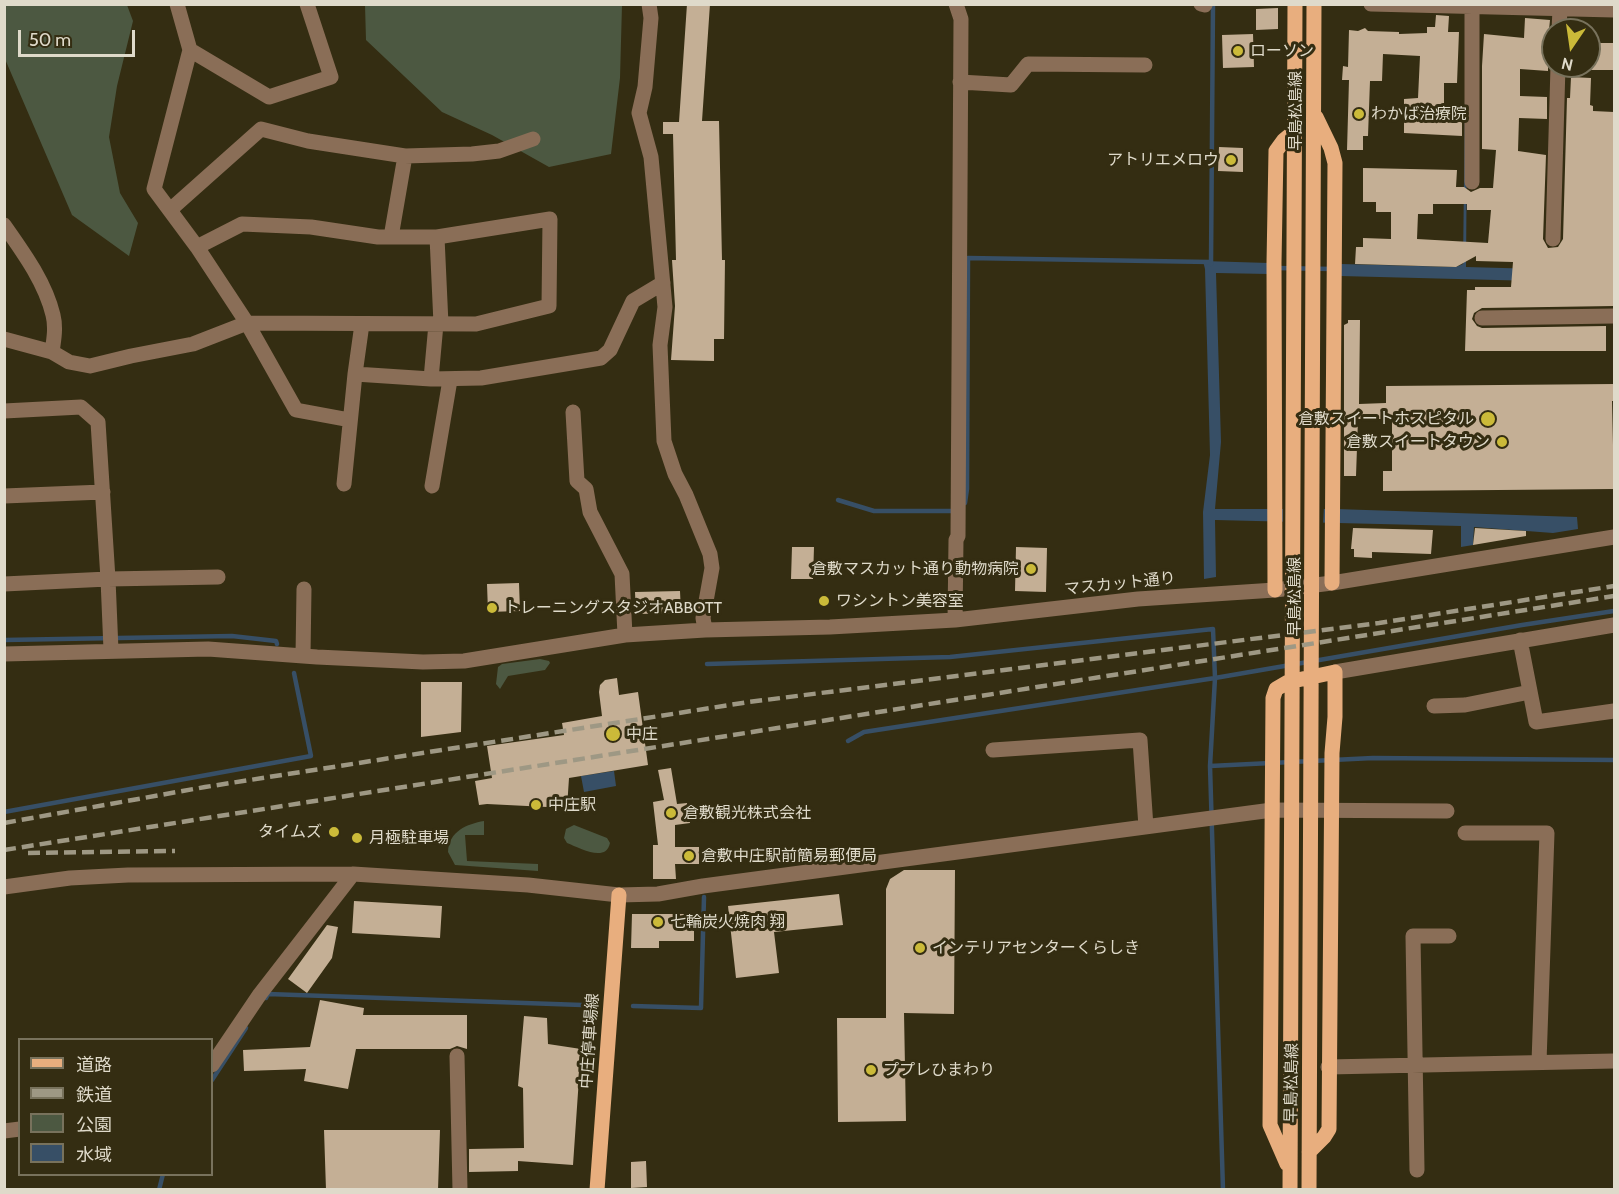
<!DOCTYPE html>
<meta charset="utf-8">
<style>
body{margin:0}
#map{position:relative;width:1619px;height:1194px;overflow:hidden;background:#342d12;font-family:Cabin,"Noto Sans JP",sans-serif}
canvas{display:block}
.frame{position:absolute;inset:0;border:6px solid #dfdaca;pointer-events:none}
.legend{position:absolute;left:18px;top:1038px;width:195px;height:138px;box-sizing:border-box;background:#342d12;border:2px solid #78725c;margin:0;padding:8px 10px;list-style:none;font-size:18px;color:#dfdaca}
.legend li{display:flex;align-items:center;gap:12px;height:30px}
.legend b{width:30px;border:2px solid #78725c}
.north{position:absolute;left:1541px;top:18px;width:60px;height:60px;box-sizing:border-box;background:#342d12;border:2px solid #78725c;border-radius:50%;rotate:193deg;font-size:16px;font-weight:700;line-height:24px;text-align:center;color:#dfdaca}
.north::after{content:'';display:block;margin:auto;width:21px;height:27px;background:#cbba39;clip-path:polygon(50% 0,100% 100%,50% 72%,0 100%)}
.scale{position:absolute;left:18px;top:30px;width:117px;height:27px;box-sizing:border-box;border:3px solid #dfdaca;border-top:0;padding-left:8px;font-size:18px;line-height:21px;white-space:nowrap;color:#dfdaca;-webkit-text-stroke:4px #342d12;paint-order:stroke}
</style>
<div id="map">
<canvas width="1619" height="1194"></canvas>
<div class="frame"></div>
<ul class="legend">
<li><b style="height:8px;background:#e8ae7e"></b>道路</li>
<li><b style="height:8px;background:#9e9884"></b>鉄道</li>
<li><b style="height:16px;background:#4c5841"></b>公園</li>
<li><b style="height:16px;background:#374f66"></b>水域</li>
</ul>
<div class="north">N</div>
<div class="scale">50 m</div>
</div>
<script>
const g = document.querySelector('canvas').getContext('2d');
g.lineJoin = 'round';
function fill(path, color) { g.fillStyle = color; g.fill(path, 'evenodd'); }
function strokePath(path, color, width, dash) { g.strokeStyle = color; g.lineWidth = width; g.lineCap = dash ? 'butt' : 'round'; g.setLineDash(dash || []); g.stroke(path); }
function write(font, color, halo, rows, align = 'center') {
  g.font = font + ' Cabin,"Noto Sans JP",sans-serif'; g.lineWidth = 6; g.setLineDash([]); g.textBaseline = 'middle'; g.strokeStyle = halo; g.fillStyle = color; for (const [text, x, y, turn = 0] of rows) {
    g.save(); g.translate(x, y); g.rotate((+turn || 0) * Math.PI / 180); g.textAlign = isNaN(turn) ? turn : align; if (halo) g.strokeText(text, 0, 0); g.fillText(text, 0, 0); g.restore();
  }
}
fill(new Path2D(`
 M4,5H127L133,21L117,86L109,137L120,193L138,223L129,256L72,215L5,59Z
 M365,5H622L620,78L611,154L549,167L492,135L442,112L366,40Z
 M540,659L549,661L550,663L545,670L508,676L500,689L496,684L498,667L502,664Z
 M484,821V835H465L467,861L538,864V871L455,865L448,852C449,831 467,824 484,821Z
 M574,825L607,838L610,843C606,863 580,848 567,843L564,838L566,829Z`), '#4c5841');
fill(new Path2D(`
 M1466,14L1468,15L1466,267L1614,271V283L1340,276L1341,264L1456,267L1463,264Z
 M1203,261L1269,263V274L1216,273L1221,442L1215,509H1336L1577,517L1578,529L1553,533L1474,527L1473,545L1461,547V526L1215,520L1216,577L1204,579L1203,512L1210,455L1205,269Z
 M614,771L616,786L584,792L581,776Z`), '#374f66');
fill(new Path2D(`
 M1283,506H1324L1323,525H1283Z`), '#342d12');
strokePath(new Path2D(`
 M1211,264L1213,4
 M1275,268L1333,269
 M838,500L874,511H954
 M965,503L967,489L968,258L1210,262
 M4,640L232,636L276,641L277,644
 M707,664L950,657L1213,629L1215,678L864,732L848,741
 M1210,766L1373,758L1614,760
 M4,812L311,756L294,673
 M266,998L268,994L582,1005
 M633,1006L701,1008L704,897
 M212,1080L246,1028
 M159,1190L163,1174
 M1223,1190L1210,766L1215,678L1522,625L1614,611`), '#374f66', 4.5);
fill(new Path2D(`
 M687,4H710L702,121H719L722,260H725L724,339H714V361L671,360L675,306L672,260H676L673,134H663V122H679Z
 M1278,8V29L1256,30V9Z
 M1436,15L1449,16L1448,32H1459L1457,83H1444V110H1456V122H1462V136L1404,133V99L1418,98L1420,56L1383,54L1382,81H1370L1368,136H1363V150H1347L1349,80H1342L1343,66L1348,67L1349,30L1358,31L1365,28L1368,31L1399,32V34L1427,33V27H1435Z
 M1525,18L1550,20L1549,30L1553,37L1552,58L1548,62V71L1520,69V96L1547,97V119L1519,118L1518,151L1546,155L1543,239L1548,248L1558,247L1563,239L1567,98H1570L1571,77L1591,78L1590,105L1593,106V111L1614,112V306L1482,308L1474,313L1472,319L1477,326L1482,328L1606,326V351H1465L1467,290H1475V287H1511L1513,262L1476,261V256L1456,267L1355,264L1356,247H1363V238L1391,239V212H1376V202H1363V168L1457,170L1456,187H1464L1471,192L1480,188H1493L1496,150L1482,149V66L1484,34L1524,38ZM1433,204H1467V210H1491L1488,243L1417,239L1418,214H1433Z
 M1253,34L1254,67L1223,68L1222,35Z
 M1589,43H1614V70H1589Z
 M1219,147L1243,148V172L1218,171Z
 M1348,320H1360L1359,404L1386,403V386L1614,384V401H1612L1614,489L1383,491V471H1392V419H1358L1356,476H1344V325L1348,323Z
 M1353,528L1433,530L1431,554L1372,552V558L1354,557V549H1351Z
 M1475,528L1526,531V536L1473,545Z
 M792,547H814L813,579H791Z
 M1016,547L1047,548L1046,592L1015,591Z
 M519,583L520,611L488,612L487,584Z
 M680,591L681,613L636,614L635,592Z
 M617,678L619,695L638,692L648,765L569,778L567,808L487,804L479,805L475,781L492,778L487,746L564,735L562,723L602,716L599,692L600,685L605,680Z
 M421,682H462L461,732L421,737Z
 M671,768L677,804L687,803L690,823L675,825V847H699V864H675L676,879H653V845H658L653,802L664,800L658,770Z
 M904,870H955L954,1014L904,1013L906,1121L838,1122L837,1018H886V889L890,879Z
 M839,894L843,925L774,932L779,973L736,978L728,906Z
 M354,901L442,906L440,938L352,933Z
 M632,914H694V941H659V948H631Z
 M327,925L338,927L332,958L307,993L288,979Z
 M320,1000L364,1008L363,1015H467V1049L457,1046L450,1049H356L348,1089L304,1081L306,1069L244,1071L243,1050L310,1047Z
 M524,1016L547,1018L548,1044L581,1049L573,1165L518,1161V1171L469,1172V1149L524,1148L523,1088L518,1086Z
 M324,1130H440L438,1190H326Z
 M646,1161L647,1187L631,1188V1162Z`), '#c4af95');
strokePath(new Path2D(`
 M177,4L190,50L154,189L197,247L247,323L296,410L350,420
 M649,4L651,18L645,87L639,113L651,157L665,307L660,345L664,441L675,474L686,495L710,554L712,568L703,618L705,630
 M1201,4L1205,5
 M1371,4L1614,10
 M1559,30L1560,9
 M190,50L269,97L331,77L307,4
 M960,82L1011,85L1028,64L1145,65
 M1472,182V4
 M170,210L261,129L308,141L405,156L472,154L499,151L533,139
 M4,225C23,252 45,282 53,315C56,327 54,339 52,352
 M391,237L405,156
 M437,237L441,324
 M1553,239L1558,66
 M1482,318L1614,316
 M4,339L52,352L69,362L90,366L131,356L193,344L247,323L476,324L549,306L550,219L437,237H378L311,227L242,224L197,247
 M355,374L431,379L481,378L601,358L610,350L633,301L663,283
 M431,379L436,324
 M4,411L81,407L98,422L108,579L4,584
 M573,412L577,481L586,489L590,512L622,574L625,635
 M344,484L355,374L362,324
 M432,486L450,380
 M4,496L103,492
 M955,620L956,540L958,536L961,19L956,4
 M1520,640L1536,722L1614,711
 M111,650L108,579L218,577
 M4,654L208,649L317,657L423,662L464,661L625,635L705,630L830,627L955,620L1138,599L1275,590L1332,583L1614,537
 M303,656L304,589
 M1335,672L1614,625
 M1434,706L1465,705L1530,692
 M993,750L1140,740L1146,827
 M1465,833H1547L1539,1062
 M4,887L70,878L128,875L353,874L528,885L619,895L658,894L703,886L1272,810L1447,811
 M457,1056L460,1190
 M212,1065L260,994L353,874
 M1328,1067L1614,1061
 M4,1131L20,1129
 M1417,1170L1413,936H1449`), '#8a6e57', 15);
strokePath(new Path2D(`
 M1316,117L1331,148L1335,163L1332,583
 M1275,590L1274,263L1276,151L1284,140L1295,131
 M1287,1164L1270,1125L1273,698L1276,689L1288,682L1335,672V717L1332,753L1329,1129L1324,1137L1309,1152
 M597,1190L619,895
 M1290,1190L1295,4
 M1309,1190L1314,4`), '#e8ae7e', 15);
strokePath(new Path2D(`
 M4,823L205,787L749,702L1379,623L1614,586
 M4,850L1614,596
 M28,853L175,851`), '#9e9884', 4.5, [12, 6]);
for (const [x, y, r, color] of [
 [1238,51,6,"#cbba39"],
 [1359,114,6,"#cbba39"],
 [1231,160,6,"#cbba39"],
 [1488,419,8,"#cbba39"],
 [1502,442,6,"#cbba39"],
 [1031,569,6,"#cbba39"],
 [824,601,6,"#cbba39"],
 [492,608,6,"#cbba39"],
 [613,734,8,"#cbba39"],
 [536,805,6,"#cbba39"],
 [671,813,6,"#cbba39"],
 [334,832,6,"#cbba39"],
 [357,838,6,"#cbba39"],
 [689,856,6,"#cbba39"],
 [658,922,6,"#cbba39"],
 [920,948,6,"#cbba39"],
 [871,1070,6,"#cbba39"]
]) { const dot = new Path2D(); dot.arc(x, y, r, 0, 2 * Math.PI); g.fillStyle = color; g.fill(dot); strokePath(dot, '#342d12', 2); }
write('16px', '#dfdaca', '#342d12', [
 ["ローソン",1250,51],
 ["わかば治療院",1371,114],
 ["アトリエメロウ",1219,160,"right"],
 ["倉敷スイートホスピタル",1474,419,"right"],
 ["倉敷スイートタウン",1490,442,"right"],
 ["倉敷マスカット通り動物病院",1019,569,"right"],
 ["ワシントン美容室",836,601],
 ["トレーニングスタジオABBOTT",504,608],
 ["中庄",626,734],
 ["中庄駅",548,805],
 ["倉敷観光株式会社",683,813],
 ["タイムズ",322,832,"right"],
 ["月極駐車場",369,838],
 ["倉敷中庄駅前簡易郵便局",701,856],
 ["七輪炭火焼肉 翔",670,922],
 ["インテリアセンターくらしき",932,948],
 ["ププレひまわり",883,1070]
], 'left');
write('16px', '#dfdaca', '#342d12', [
 ["早島松島線",1296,111,-90],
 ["マスカット通り",1120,584,-6],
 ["早島松島線",1295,597,-90],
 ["中庄停車場線",590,1041,-86],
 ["早島松島線",1292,1083,-89]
]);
</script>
